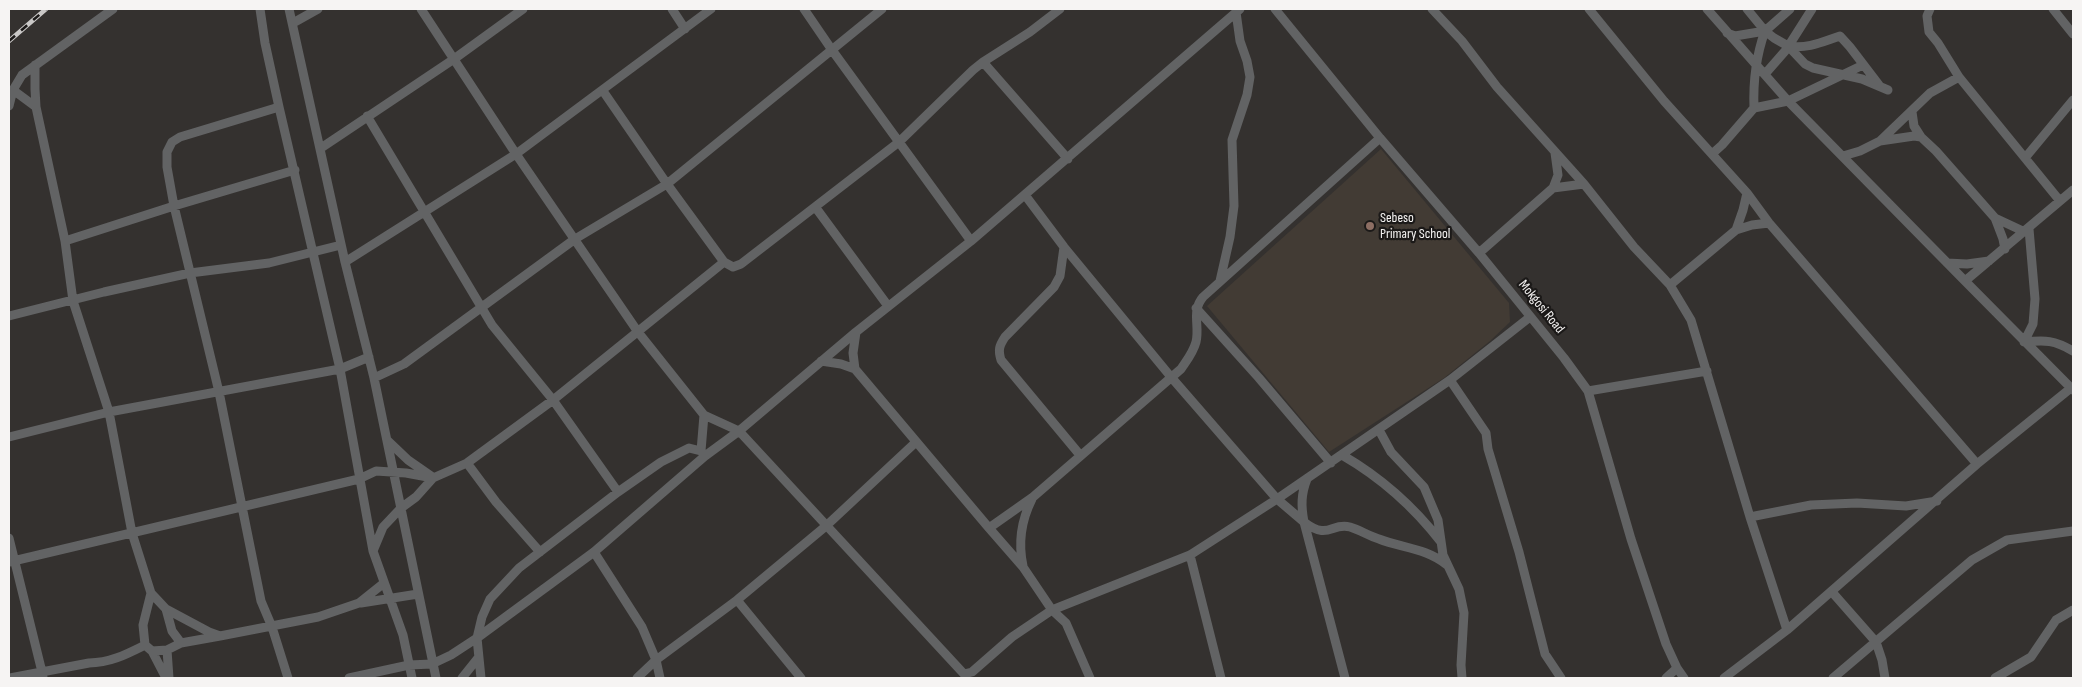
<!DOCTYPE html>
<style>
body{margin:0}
#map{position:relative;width:2082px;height:687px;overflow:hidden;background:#34312f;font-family:"Sofia Sans Condensed",sans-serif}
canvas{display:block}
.frame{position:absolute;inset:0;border:10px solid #f6f4f3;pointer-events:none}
</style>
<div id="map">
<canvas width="2082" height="687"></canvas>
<div class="frame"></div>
</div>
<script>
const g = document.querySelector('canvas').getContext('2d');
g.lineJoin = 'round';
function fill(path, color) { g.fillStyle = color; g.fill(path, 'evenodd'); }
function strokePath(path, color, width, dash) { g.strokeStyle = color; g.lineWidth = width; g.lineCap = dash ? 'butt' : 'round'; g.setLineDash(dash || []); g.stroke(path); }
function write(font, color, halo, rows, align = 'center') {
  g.font = font + ' "Sofia Sans Condensed",sans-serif'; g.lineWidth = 4.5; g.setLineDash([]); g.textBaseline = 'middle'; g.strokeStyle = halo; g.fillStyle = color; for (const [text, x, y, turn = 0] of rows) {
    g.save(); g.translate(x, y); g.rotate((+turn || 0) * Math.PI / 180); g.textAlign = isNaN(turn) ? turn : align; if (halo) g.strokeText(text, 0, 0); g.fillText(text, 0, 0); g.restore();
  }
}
fill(new Path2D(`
 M1381,149L1509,303L1510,322L1490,341L1444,378L1329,452L1207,306Z`), '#423b34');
strokePath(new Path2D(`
 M260,9L265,43L279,107L340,369L373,551L403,635L412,678
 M289,9L345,262L374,378L436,678
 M421,9L516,154L638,332L704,415L739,431L964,674L972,672L1012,637L1052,610L1190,555L1277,499L1450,380L1530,317
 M672,9L685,29
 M804,9L832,50L971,241
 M1275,9L1380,138L1479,253L1564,358L1588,391L1631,539L1666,644L1677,668L1684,678
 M1432,9L1462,41L1497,87L1584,184L1634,247L1670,285L1691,320L1750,517L1787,630
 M1589,9L1664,101L1747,193L1769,223L1977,464
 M1707,9L1788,101L1965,281L2073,190
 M1747,9L1765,31L1774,38L1788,46L1805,64L1813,68L1862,79L1888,90
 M1930,9L1927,16L1929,32L1938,43L1959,77L2060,201
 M2053,9L2073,34
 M293,23L318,9
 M1727,33L1735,36L1765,31L1790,9
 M1788,46C1808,49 1822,42 1840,36L1850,47L1879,85
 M983,62L1030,32L1060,9
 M35,65V89L36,107L65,241L73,301L109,412L132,533L151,593L166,609L172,631L181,643
 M1765,74L1786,50L1812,9
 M603,91L667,184L724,262L733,267L741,264L899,142L973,70L983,62L1068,159
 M9,93L13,90L36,107
 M9,106L13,90L22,75L113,9
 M279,107L180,137L172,142L167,152V167L174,206L219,392L261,601L272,627L288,678
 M1754,108C1753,82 1756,56 1765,31
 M1912,112L1914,126L1921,137
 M367,116L492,325L553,400L618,492
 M1880,141L1914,136L1921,137L1936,151L1995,218L2025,232
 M321,148L454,59L523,9
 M1712,154L1722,145L1754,108L1788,101L1863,65
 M1843,156L1860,151L1880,141L1930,93L1959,77
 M2025,158L2073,100
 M1553,188L1558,175L1555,153
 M1025,195L1064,247L1171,377L1277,499L1304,522L1345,678
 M816,208L888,306
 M1995,218L2003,239L2005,249
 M1736,230L1743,210L1747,193
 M65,241L174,206L295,170
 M1064,247L1060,276L1054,287L1005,337C999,346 998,350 1001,360L1080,455
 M1479,253L1553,188L1584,184
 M345,262L516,154L711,9
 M1947,263L1967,264L1989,261
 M1220,281L1230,237L1234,206L1232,140L1247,95L1250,77L1247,61L1240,41L1236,12
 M1965,281L2073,390
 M1670,285L1736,230L1752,225L1769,223
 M1196,308L1259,378L1331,463
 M9,316L104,292L190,273L269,263L341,245
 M2024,342L2033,324L2035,299L2029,229
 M2024,342C2046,340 2054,340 2073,351
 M821,361L841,364L855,369L989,528L1033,497L1181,369C1187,360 1193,353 1196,342C1200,326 1191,311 1203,297L1380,138
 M855,369L853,353L856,332
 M374,378L404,364L575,239L667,184L882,9
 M1450,380L1486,433L1488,449L1519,552L1545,654L1561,678
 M1588,391L1707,371
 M704,415L701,451L705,456
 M1379,430L1391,452L1424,487L1438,520L1443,555L1459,589L1464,613L1461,665L1462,678
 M9,437L109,412L340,369L369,357
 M387,440L408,460L431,476
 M1342,455C1380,477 1414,507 1441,542
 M467,463L496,502L540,552
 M1307,479C1301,494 1301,506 1304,522C1329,541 1331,522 1350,527C1360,530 1369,536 1379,539C1402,548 1426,548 1447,565
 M1750,517L1811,505L1857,503L1906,506L1937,501
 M989,528L1023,567L1052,610L1066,623L1090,678
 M9,538L43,676
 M373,551L383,527L401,508L416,497L433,478L467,463L553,400L724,262
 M594,552L642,627L656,660L737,600L826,526L916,442
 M1190,555L1221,678
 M9,562L359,479L376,471L406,473L433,478
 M1023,566C1018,543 1021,521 1032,499
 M1832,592L1876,642L1882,660L1885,678
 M737,600L801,678
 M361,603L418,594
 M166,609L209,632L220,636L318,617L359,603L384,583
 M145,645L143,625L151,593
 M167,650L169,678
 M152,651L166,678
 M656,660L660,678
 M10,678L89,663C110,663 127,654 145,645L152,651L167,650L181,643L220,636
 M349,678L409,665L432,664L451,655L477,638L594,552L705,456L739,431L856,332L971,241L1240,9
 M462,678L478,658
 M481,678L477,638L482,617L490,599L519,568L618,492L661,462L689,448L701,451
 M637,678L656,660
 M1666,678L1677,668
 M1724,678L1787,630L1977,464L2071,388
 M1833,678L1972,560L2007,540L2073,531
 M1995,678L2031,657L2056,620L2073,610`), '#626364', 9);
const rail = new Path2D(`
 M9,41L46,9`);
strokePath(rail, '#cac8c7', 4.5);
strokePath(rail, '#1b1918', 2.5, [8]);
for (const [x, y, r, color] of [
 [1370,226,5,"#8d6e63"]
]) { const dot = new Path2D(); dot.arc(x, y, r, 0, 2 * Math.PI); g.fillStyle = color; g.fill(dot); strokePath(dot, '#1b1918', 2); }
write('14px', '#f6f4f3', '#1b1918', [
 ["Sebeso",1380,218],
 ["Primary School",1380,234]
], 'left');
write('14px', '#f6f4f3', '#1b1918', [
 ["Mokgosi Road",1541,307,51]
]);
</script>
